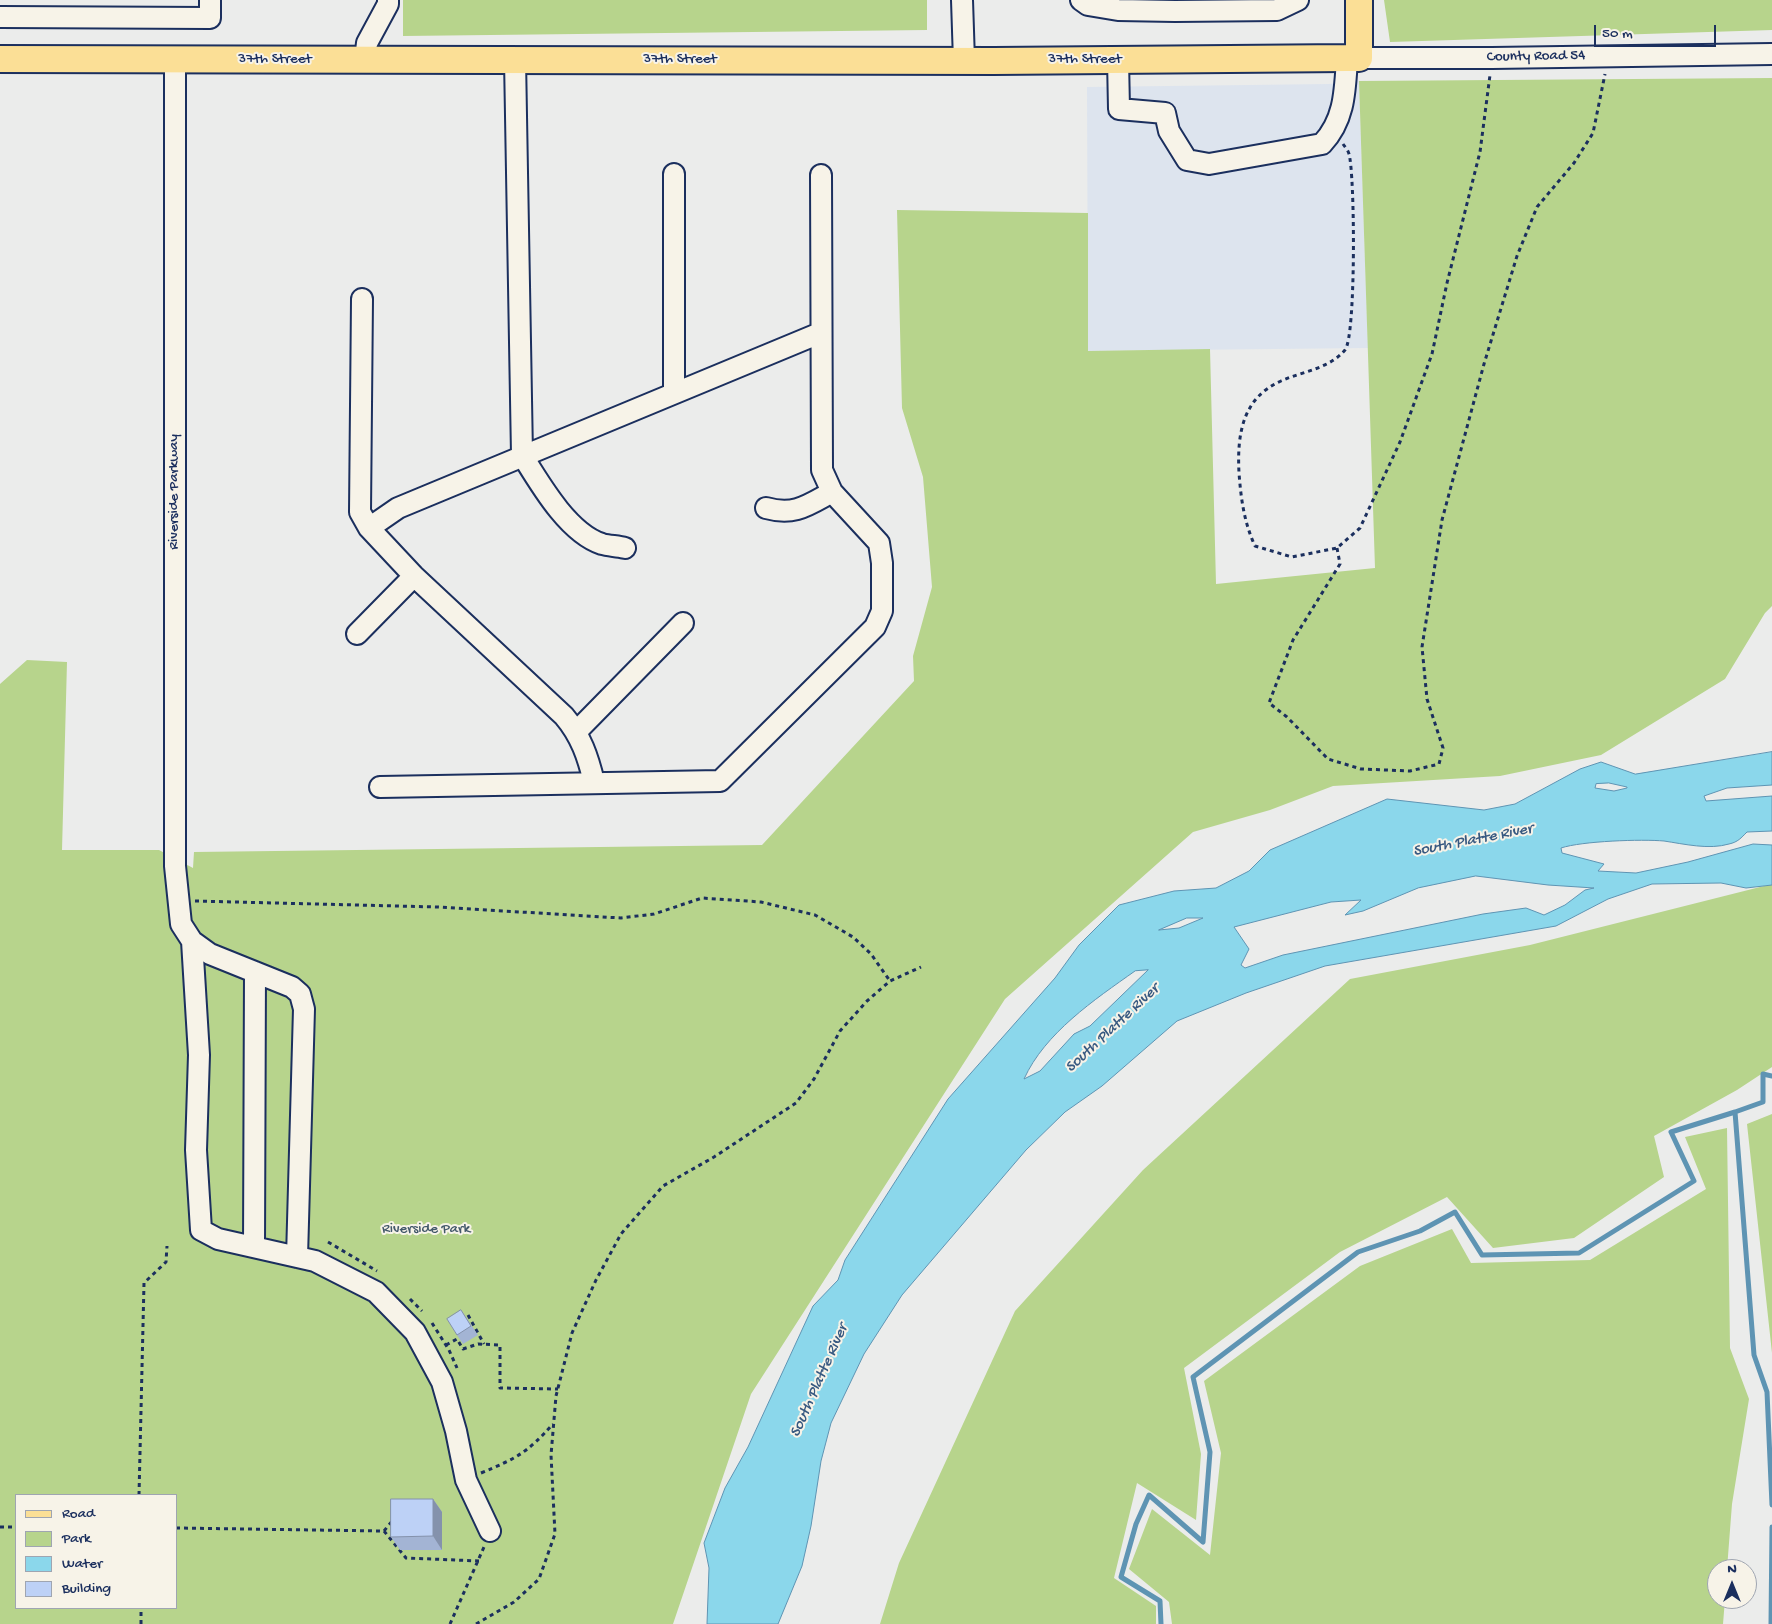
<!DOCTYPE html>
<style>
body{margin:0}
#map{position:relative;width:1772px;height:1624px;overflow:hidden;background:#ebeceb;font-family:"Gochi Hand",sans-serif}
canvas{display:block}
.legend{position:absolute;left:15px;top:1494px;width:162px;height:115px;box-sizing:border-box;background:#f7f3e8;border:1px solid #9fa5b1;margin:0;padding:6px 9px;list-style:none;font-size:15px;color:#1b2f5e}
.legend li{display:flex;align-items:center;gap:10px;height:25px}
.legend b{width:25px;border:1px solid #9fa5b1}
.north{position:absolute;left:1707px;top:1559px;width:50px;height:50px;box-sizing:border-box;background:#f7f3e8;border:1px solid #9fa5b1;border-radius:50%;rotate:0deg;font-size:14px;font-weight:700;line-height:20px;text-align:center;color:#1b2f5e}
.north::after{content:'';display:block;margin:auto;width:18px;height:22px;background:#1b2f5e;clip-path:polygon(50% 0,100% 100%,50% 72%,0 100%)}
.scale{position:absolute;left:1594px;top:25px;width:122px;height:22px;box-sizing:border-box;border:2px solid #1b2f5e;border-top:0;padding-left:6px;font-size:15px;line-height:18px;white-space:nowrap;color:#1b2f5e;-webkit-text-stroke:4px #f7f3e8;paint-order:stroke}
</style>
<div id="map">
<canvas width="1772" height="1624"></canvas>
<ul class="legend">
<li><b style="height:6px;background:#fbdf96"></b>Road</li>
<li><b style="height:14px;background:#b7d48c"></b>Park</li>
<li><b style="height:14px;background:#8bd7eb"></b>Water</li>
<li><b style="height:14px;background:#bdd1f6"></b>Building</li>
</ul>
<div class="north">N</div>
<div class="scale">50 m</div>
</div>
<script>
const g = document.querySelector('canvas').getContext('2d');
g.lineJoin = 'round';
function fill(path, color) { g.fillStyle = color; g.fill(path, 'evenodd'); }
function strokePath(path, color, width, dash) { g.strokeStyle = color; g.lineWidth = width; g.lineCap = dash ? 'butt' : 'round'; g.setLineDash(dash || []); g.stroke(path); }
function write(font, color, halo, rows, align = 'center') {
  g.font = font + ' "Gochi Hand",sans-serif'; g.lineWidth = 4; g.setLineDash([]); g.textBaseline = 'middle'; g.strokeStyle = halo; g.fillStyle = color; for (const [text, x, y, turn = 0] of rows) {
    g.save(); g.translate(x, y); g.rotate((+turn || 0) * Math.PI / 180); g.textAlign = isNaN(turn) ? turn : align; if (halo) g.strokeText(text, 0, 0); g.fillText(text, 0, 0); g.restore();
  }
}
fill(new Path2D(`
 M1359,81L1368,348L1088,351L1087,87L1329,84Z`), '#dde4ee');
fill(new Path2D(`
 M403,0H927V30L403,36Z
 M1384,0H1772V30L1390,42Z
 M1772,78V606L1765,613L1725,679L1601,755L1500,776L1333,786L1270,810L1193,832L1005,999L751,1394L673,1624H0V684L27,660L67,662L62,850H159L193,868L194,852L762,845L914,681L913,656L932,587L923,477L902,408L897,210L1088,213V351L1210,349L1216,584L1375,568L1359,81ZM16,1495H176V1608H16Z
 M1772,884V1067L1737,1090L1654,1136L1664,1177L1574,1238L1493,1248L1447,1197L1340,1252L1184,1368L1201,1454L1196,1520L1137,1483L1114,1578L1156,1606V1624H880L899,1563L1015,1311L1143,1170L1350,979L1530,945Z
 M1772,1114V1353L1747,1124Z
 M1727,1128L1730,1348L1749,1399L1732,1504L1727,1569H1717V1599H1725L1723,1624H1172L1169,1602L1129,1569L1152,1509L1210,1555L1221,1453L1204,1381L1360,1266L1452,1229L1471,1263L1590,1260L1706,1189L1685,1137Z`), '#b7d48c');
const water = new Path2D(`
 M1772,752V785L1727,788L1704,796L1706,801L1772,796V831L1747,832C1741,838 1738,842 1729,844C1709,850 1684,844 1664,841C1642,839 1582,841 1561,848L1562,853L1604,864L1598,871L1636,873L1688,862L1753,844L1772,845V885L1746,888L1721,883L1652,884L1608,899L1556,926L1325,966L1246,993L1177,1021L1102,1086L1065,1112L1026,1150L902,1295L864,1354L831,1423L821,1461L811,1526L802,1566L778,1624H707L709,1568L704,1543L725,1488L748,1447L813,1306L838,1280L845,1260L948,1099L1055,978L1079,945L1119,905L1174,891L1216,888L1249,871L1270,850L1387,799L1484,810L1515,804L1580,769L1601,762L1635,774ZM1609,783L1627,787V788L1614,791L1595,788L1596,784ZM1476,876L1548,885L1594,888L1585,890L1565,905L1544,915L1526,908L1483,914L1283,955L1245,968L1241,965L1249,949L1234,927L1331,902L1361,900L1345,915L1363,911L1418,888ZM1187,918H1203L1179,928L1159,930ZM1148,970L1090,1026L1074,1034L1040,1071L1024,1079C1045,1033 1094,1000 1135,971Z`);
fill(water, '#8bd7eb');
strokePath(water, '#5e94b3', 1);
strokePath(new Path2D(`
 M1772,1076L1763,1074V1102L1735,1112L1754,1355L1767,1392L1772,1505
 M1161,1624L1160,1601L1121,1577L1136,1524L1149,1495L1203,1542L1210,1452L1193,1377L1358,1252L1420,1231L1455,1212L1482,1255L1579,1253L1694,1181L1671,1132L1735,1112
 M1771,1624L1772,1527`), '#5e94b3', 5);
const minor = new Path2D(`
 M962,0L964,61
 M1081,0L1088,5L1118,10L1175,11L1277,10L1298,0
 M0,17L210,18V0
 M1359,58H1492L1772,54
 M515,59L522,455C540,484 568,533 602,544C609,546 618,546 625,548
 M1118,59L1119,109L1165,113L1169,131L1187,160L1209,164L1322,144C1345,120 1345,90 1347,58
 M175,60V866L181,924L192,941L199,1055L196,1150L201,1230L218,1239L315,1261L376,1292L415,1332L442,1382L456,1431L466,1480L490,1531
 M365,60L367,43L388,4V0
 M362,299L360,512L369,528L414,576L564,716C581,736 588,757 594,782
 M674,392V174
 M766,508C795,516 808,505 832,492
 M369,528L398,508L820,333
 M357,634L414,576
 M577,731L683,623
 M380,787L720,781L875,627L882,611V563L879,543L832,492L822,470L821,175
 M192,941L210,954L292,987L300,994L304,1009L297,1257
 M254,1247L255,972`);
const major = new Path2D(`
 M0,59L994,61L1347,58H1359V0`);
strokePath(minor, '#1b2f5e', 24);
strokePath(major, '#1b2f5e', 30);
strokePath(new Path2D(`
 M1343,144C1345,147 1348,150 1349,154C1355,175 1356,337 1345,350C1329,369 1303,371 1281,381C1242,398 1237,435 1239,473C1241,499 1244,522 1255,546L1292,557L1337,548L1360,528L1400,442L1432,354L1447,283L1480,152L1490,75
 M1337,548L1340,564L1293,640L1269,703L1287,717L1328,759L1361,769L1410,771L1439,764L1443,748L1427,699L1422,647L1442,520L1484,364L1517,256L1537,207L1574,163L1593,133L1605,74
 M195,901L437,907L621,918L654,914L702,898L761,902L815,915L853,937L871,954L890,981
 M328,1242L377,1271
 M410,1299L422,1311
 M468,1315L484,1344
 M432,1323L449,1350L457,1368
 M446,1345L457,1339L463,1349L478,1344L500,1345V1388L558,1389
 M481,1473C517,1458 527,1453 553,1424
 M139,1495L144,1283L166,1262L167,1246
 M0,1527H16
 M176,1528L384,1531L406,1558L479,1561
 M384,1531L393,1520
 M141,1624V1608
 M450,1624L484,1547
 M476,1624L514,1602L539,1579L555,1534L551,1455L556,1396L572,1333L596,1280L621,1234L663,1186L714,1157L796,1103L814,1079L840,1031L867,1001L890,981L921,967`), '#1b2f5e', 3, [4, 4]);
strokePath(minor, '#f7f3e8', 20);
strokePath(major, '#fbdf96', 26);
fill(new Path2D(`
 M461,1310L478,1335L463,1344L457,1335Z
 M433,1499L442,1512V1550H400L391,1537Z`), '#a3b4d4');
fill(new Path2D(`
 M433,1499L442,1512V1550L433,1536Z`), '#8492ac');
const building = new Path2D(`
 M461,1310L471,1326L457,1335L447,1319Z
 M391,1499H433V1536L391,1537Z`);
fill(building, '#bdd1f6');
strokePath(building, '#8492ac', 1);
write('15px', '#1b2f5e', '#f7f3e8', [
 ["County Road 54",1536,57,-1],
 ["37th Street",275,60],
 ["37th Street",680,60],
 ["37th Street",1085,60],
 ["Riverside Parkway",175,492,-90]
]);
write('15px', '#42586a', '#f7f3e8', [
 ["Riverside Park",426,1230]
]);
write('italic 16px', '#375981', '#f7f3e8', [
 ["South Platte River",1473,841,-11],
 ["South Platte River",1113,1029,-43],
 ["South Platte River",820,1381,-66]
]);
</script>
